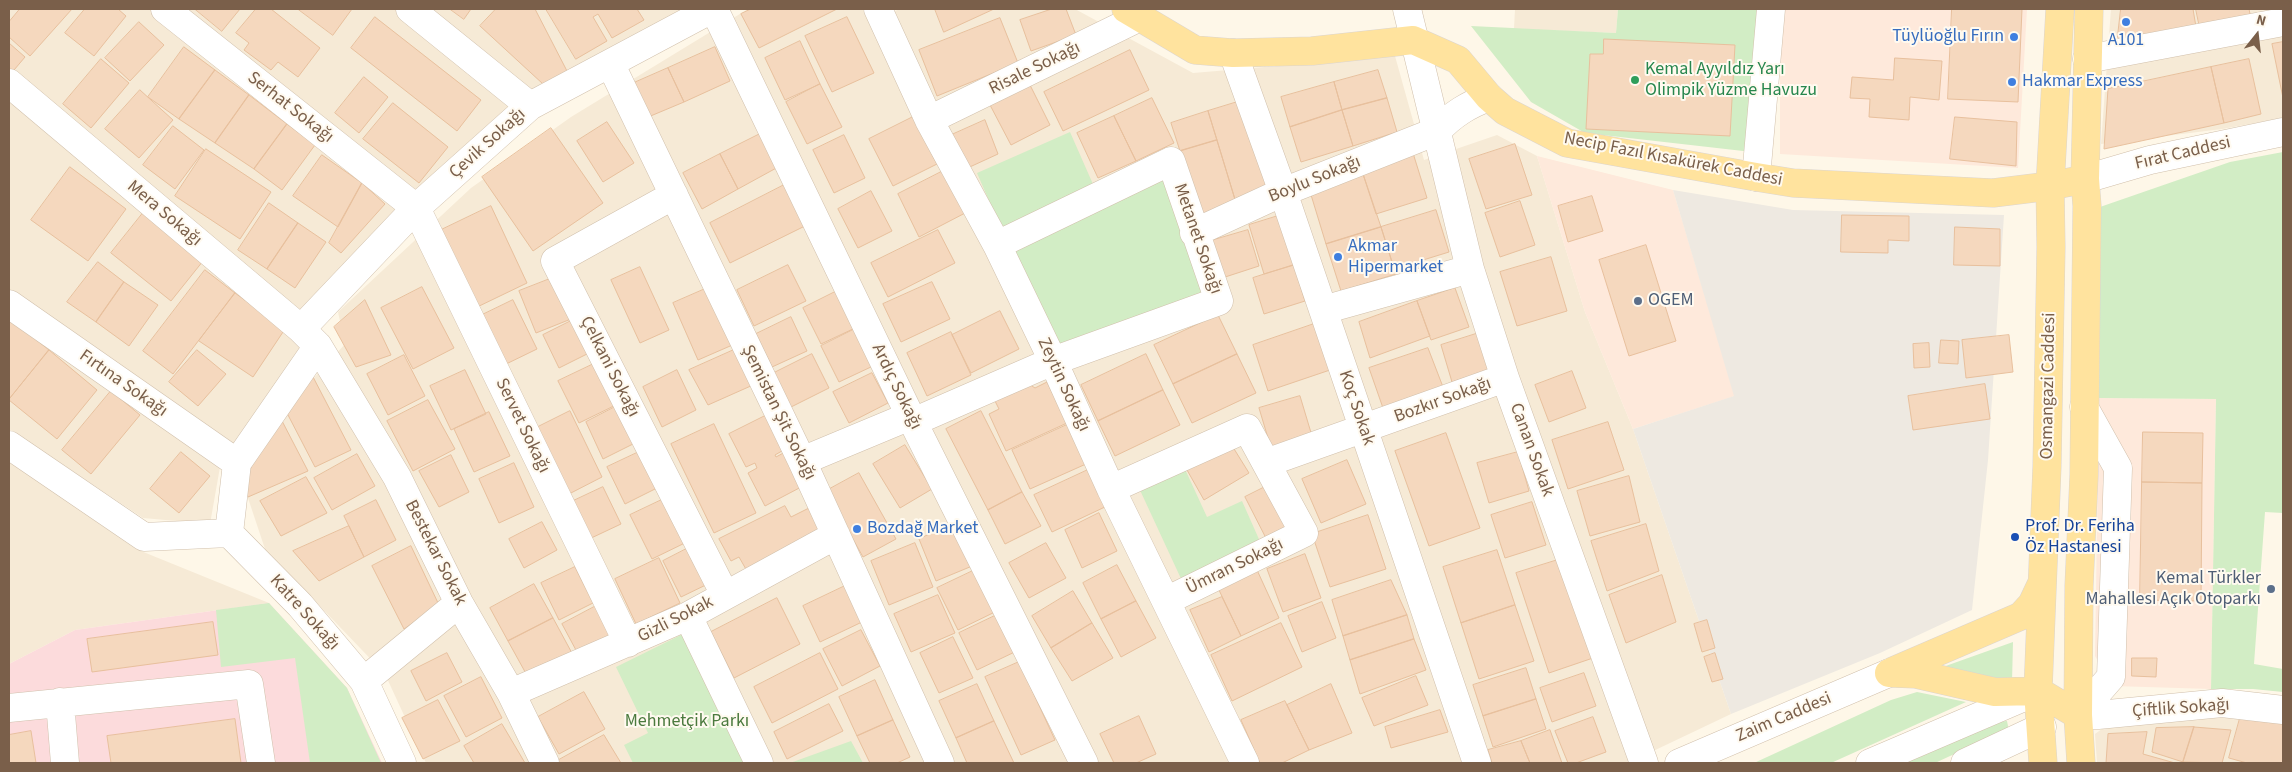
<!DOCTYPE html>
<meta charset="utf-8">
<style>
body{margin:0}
#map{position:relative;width:2292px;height:772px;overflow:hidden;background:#fef7e8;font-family:"Source Sans 3",sans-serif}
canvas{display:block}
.frame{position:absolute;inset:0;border:10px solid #7a5f4a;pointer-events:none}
.north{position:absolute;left:2232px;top:10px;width:50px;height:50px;-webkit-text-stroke:4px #fffaf0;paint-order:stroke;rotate:16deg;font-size:14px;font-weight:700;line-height:20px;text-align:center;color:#7a5f4a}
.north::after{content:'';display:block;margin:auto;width:18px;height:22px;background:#7a5f4a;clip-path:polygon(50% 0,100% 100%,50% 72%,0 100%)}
</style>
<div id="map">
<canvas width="2292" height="772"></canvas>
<div class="frame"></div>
<div class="north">N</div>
</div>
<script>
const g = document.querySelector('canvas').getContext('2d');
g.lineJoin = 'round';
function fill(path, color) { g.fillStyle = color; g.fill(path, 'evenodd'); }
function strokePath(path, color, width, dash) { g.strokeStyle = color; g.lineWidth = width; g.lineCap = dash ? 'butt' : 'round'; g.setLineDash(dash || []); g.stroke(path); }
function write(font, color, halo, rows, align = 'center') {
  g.font = font + ' "Source Sans 3",sans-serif'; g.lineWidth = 4; g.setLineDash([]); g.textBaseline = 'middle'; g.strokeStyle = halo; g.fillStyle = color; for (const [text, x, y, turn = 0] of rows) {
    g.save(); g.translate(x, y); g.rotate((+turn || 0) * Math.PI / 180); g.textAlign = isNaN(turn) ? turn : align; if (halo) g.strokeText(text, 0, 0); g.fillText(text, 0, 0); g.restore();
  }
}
fill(new Path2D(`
 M9,9H684L572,71L313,330L220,467L210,524L143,518L9,429Z
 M748,9H862L870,21L900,9H1075L1193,73L1395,56L1424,160L1497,135L1537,156L1585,312L1633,429L1731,714L1628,763H426L385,674L265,549L242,480L268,428L345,344L338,312L471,188L571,117Z
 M1515,9H1618L1616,33L1514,29Z
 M2111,9H2283V118L2222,129L2101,144Z
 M9,461L136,549L269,603L75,630L9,664Z
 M2229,709L2283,719V763H2097L2095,734L2110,723Z`), '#f6ead6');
fill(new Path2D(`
 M1780,9H2027L2018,168L1780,154Z
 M1537,156L1673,190L1735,396L1633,429L1585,312Z
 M2099,398L2216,399L2211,689L2113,686L2095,656Z`), '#fee9db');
fill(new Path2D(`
 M1673,190L1793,210L2004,215L1988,460L1972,610L1880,653L1731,714L1633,429L1734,396Z`), '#eee9e1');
fill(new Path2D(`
 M269,603L347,688L382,763H9V664L75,630Z`), '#fcdbdc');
fill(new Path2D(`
 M1618,9H1762L1752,152L1585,133L1531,102L1471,26L1616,33Z
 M1070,132L1096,191L1003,233L977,173Z
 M2283,152V513L2265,512L2254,664L2283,669V692L2253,689H2211L2216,399L2099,398L2100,207L2230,162Z
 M1168,173L1210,296L1060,351L1009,250Z
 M1184,467L1207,517L1242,501L1262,546L1183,583L1139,488Z
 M269,603L347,688L381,763H310L295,658L221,667L216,610Z
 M689,631L753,763H633L624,745L648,733L616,667Z
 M2013,642L2012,682L1940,668Z
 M1917,692L1966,702L1831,763H1754L1891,700Z
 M2007,721L2010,736L1963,750L1935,763H1894L1987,723Z
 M851,741L863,763H790Z`), '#d2edc5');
const building = new Path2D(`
 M20,9H72L30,56L9,37V22Z
 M85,9H118L126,16L94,56L65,33Z
 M195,9H240L222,31Z
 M256,9H271L320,48L298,77L278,62L271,70L244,50L249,43L236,33Z
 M298,9H352L333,35Z
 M450,9H471L464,19Z
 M496,9H535L567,71L543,84L480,26Z
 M546,9H637L644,20L612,38L598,14L593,17L607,41L576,59Z
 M751,9H837L759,48L741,14Z
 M935,9H994L944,32Z
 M1052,9H1066L1076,35L1031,51L1020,20Z
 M1952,9H2022L2018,102L1948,99Z
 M2121,9H2193L2196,27L2117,44Z
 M2196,9H2249L2251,19L2200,28Z
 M375,17L481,100L457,131L351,48Z
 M847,17L874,73L832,92L805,36Z
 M1000,18L1018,63L937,96L919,50Z
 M139,22L164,45L130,81L105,58Z
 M1604,39L1735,45L1730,136L1586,129L1590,54H1603Z
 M800,41L820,84L785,100L765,58Z
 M2283,42V98L2272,44Z
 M9,43L25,57L9,76Z
 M184,47L215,70L179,119L148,97Z
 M715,47L730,81L684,102L668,68Z
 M1130,50L1149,90L1063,131L1044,92Z
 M1895,58L1942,61L1939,100L1910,97L1909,120L1869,117L1870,99L1850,98L1852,77L1893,80Z
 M101,59L129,83L91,128L63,104Z
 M2249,59L2261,114L2224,123L2211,67Z
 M2211,67L2224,123L2104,149L2108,89Z
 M668,68L684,102L641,120L627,86Z
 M215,70L249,95L215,143L179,119Z
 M1378,70L1387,98L1342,110L1334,82Z
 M364,77L388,97L359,133L335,113Z
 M1334,82L1342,110L1290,127L1281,97Z
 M820,84L842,127L807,144L786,102Z
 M1030,85L1050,125L1011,145L990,105Z
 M140,90L173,120L139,158L105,129Z
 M249,95L287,124L254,169L215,143Z
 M1152,98L1174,143L1136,161L1114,116Z
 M1387,98L1397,132L1353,146L1342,110Z
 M1244,100L1274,195L1237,206L1208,111Z
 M393,103L448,147L419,183L363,139Z
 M1342,110L1353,146L1301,162L1290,127Z
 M1208,111L1217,140L1180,151L1171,123Z
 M1114,116L1136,161L1098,178L1077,133Z
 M913,117L937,164L893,186L869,139Z
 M1955,117L2017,122L2016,166L1950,159Z
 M985,120L998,154L961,171L947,137Z
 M607,122L634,163L603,182L577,141Z
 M287,124L315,145L282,190L254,169Z
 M173,126L204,150L175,189L143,165Z
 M551,128L603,203L533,251L482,177Z
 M762,133L780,166L738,189L720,154Z
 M844,135L865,178L834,193L813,150Z
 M1217,140L1237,206L1201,217L1180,151Z
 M1515,144L1532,195L1486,209L1469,159Z
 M206,149L271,192L240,239L175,196Z
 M1413,153L1427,198L1376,214L1361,168Z
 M720,154L738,189L702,209L683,173Z
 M322,155L362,183L338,227L293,196Z
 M70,167L126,209L88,261L31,220Z
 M1361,168L1381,227L1326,244L1308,185Z
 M947,169L969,211L919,237L898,194Z
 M790,182L811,223L730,263L710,223Z
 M362,183L385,204L341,253L329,243Z
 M871,191L892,231L858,248L838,209Z
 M1592,196L1603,231L1568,242L1558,206Z
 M1520,201L1535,245L1500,257L1485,213Z
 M269,203L298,223L267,269L238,250Z
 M491,206L527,283L473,309L437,232Z
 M1436,210L1449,252L1394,269L1381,227Z
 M143,213L203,261L171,301L111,253Z
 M1842,215L1909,216V241L1888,240V253L1841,252Z
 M1278,216L1294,265L1264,274L1249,225Z
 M298,223L326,242L295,288L267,269Z
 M1381,227L1396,274L1341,291L1326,244Z
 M1955,227L2000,229V266L1954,265Z
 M938,230L955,263L888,297L871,263Z
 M1248,230L1259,266L1219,279L1207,242Z
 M1646,245L1676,341L1629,356L1599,260Z
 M1551,257L1567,311L1517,326L1500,272Z
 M98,262L124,282L96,322L67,302Z
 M788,265L806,301L754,326L737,290Z
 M1294,265L1305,301L1264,314L1253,278Z
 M640,267L669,330L640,343L611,280Z
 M205,270L235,293L173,374L143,351Z
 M560,275L576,317L536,333L519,291Z
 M124,282L158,305L129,346L96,322Z
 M932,282L950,319L901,342L883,304Z
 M712,286L737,343L698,360L673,303Z
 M422,287L454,348L413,369L381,308Z
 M1455,288L1469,327L1431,340L1417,301Z
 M837,291L855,328L821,344L803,308Z
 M235,293L285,329L253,377L199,341Z
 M365,300L391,355L356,367L334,327Z
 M513,300L537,349L502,366L478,317Z
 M1417,301L1430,336L1370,358L1359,322Z
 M1000,311L1019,349L971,373L952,335Z
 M1218,315L1237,354L1173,384L1154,345Z
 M791,317L807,351L772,367L756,334Z
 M9,318L49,350L9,399Z
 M577,318L593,351L559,368L543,335Z
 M1314,324L1330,370L1268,391L1253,345Z
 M855,329L873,366L839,382L821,346Z
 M951,332L971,375L927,396L907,353Z
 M1479,333L1490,370L1452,382L1441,345Z
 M2009,335L2013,372L1966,378L1962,340Z
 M1941,340L1959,341L1958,364L1939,363Z
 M1929,343L1930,367L1914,368L1913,344Z
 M1428,348L1443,387L1383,408L1369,368Z
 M736,349L753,385L708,405L689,370Z
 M49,350L97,390L57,439L9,400Z
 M197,350L226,374L198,406L169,382Z
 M812,354L829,388L791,407L774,373Z
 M1146,354L1163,390L1098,421L1081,385Z
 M1237,354L1256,393L1192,423L1173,384Z
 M404,355L425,396L388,415L367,374Z
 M602,360L622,402L579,423L558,381Z
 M465,370L486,414L451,430L430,386Z
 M677,370L696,410L662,427L643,387Z
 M1572,371L1586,408L1549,422L1535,385Z
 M872,373L888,403L849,423L833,392Z
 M312,375L351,450L315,467L288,415Z
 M1026,382L1035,388L1047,382L1067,423L1006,451L989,414L999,409L993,397Z
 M1985,384L1990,419L1913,430L1908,396Z
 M1163,390L1180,425L1115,456L1098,421Z
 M111,391L140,415L91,474L62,450Z
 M1300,396L1312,436L1271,448L1259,408Z
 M428,400L455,449L413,471L387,421Z
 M619,405L637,442L603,459L586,422Z
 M570,411L602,477L567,495L534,429Z
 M981,411L1022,492L988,510L946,429Z
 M489,412L510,456L474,472L454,429Z
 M769,414L787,448L775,455L776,457L787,451L805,485L765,506L748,473L757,468L755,463L746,467L729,434Z
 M281,419L308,471L248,497L244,488L258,447Z
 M1608,422L1624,470L1568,489L1552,440Z
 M714,424L756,513L714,533L671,444Z
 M1069,424L1086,464L1030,489L1012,450Z
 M2143,432L2203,433L2202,483L2142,482Z
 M1446,433L1480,528L1429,546L1395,451Z
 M1231,444L1249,473L1204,500L1187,470Z
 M905,445L932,489L900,508L873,464Z
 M641,451L659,487L625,504L607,467Z
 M181,452L210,476L179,513L150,489Z
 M1518,452L1529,491L1489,503L1477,463Z
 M357,454L375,486L332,510L314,478Z
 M451,455L469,492L439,507L419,471Z
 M1347,460L1366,504L1321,523L1302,479Z
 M514,463L534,507L499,523L479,479Z
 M1090,469L1107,506L1052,532L1034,495Z
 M859,473L896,539L863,557L826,491Z
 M1629,476L1640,522L1590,536L1577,491Z
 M306,477L327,513L281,536L260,501Z
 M2142,482L2202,483L2201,601L2140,600Z
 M1273,483L1298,532L1270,546L1245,497Z
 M603,487L621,524L587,540L569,503Z
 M1022,492L1041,526L1005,544L988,510Z
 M670,496L691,540L652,559L630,515Z
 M376,500L396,540L364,557L344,516Z
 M1532,502L1546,545L1505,558L1491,515Z
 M785,506L791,517L809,508L822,533L747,571L739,557L731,561L719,539Z
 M1099,513L1117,551L1082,568L1065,530Z
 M1368,515L1386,569L1330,587L1312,534Z
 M542,522L557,550L524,568L509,539Z
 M959,522L977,564L936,581L919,539Z
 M1646,524L1659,571L1607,591L1591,541Z
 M349,526L364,557L319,581L293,551Z
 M915,543L933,587L889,605L871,561Z
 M1046,543L1066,578L1029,598L1009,563Z
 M696,544L714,581L681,597L663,561Z
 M411,546L439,605L404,629L372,566Z
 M1497,550L1515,605L1461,623L1443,567Z
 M1305,554L1321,598L1283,612L1267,569Z
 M659,558L680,603L636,624L615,579Z
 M1561,559L1593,658L1549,673L1516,573Z
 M1117,565L1136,601L1101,619L1083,583Z
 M575,567L593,603L559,620L541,583Z
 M979,568L999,610L958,630L937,588Z
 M1257,570L1279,618L1241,636L1218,588Z
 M1662,575L1676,622L1626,643L1609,595Z
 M1391,580L1407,615L1343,636L1332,600Z
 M534,584L553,618L508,641L490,608Z
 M845,586L862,622L820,642L803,606Z
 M1073,591L1092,623L1051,648L1032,616Z
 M938,595L955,633L911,652L894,614Z
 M1222,597L1241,636L1209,652L1190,610Z
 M777,598L800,644L734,678L711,632Z
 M1136,601L1156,638L1121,657L1101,619Z
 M1322,602L1336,638L1302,652L1288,616Z
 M1515,605L1534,661L1479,679L1461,623Z
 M596,606L611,635L577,652L562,624Z
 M1003,612L1021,649L977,670L959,633Z
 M1407,615L1414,639L1350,660L1343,636Z
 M553,618L573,655L529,679L508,641Z
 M1707,620L1715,648L1702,652L1694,624Z
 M213,622L218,655L92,672L87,639Z
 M1092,623L1113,658L1072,681L1051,648Z
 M1281,623L1302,667L1232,701L1211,655Z
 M861,630L880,666L842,686L823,649Z
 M953,637L973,678L939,693L920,653Z
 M1414,639L1426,670L1360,694L1350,660Z
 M447,653L462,682L426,701L411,671Z
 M820,653L838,689L772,723L754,687Z
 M1715,653L1723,679L1712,682L1704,657Z
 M2132,658H2157L2156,677L2132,676Z
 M1019,662L1055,740L1021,755L985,677Z
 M1526,668L1536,699L1483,716L1473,685Z
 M1584,673L1596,706L1552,722L1540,688Z
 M1416,676L1428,705L1374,726L1362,698Z
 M481,677L502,718L466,737L444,696Z
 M875,680L893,720L857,736L839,697Z
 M977,684L994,721L956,738L939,701Z
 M1331,684L1352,733L1309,750L1287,705Z
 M584,692L605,729L559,754L538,717Z
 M1536,699L1546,729L1493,747L1483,716Z
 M438,700L460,741L423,759L402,718Z
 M1285,701L1309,750L1282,763H1260L1241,720Z
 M829,704L843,731L787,759L774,732Z
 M1440,710L1448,732L1391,748L1385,727Z
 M2242,711L2283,723V763H2247L2229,758Z
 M1139,716L1156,754L1136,763H1114L1100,734Z
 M1593,717L1606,752L1576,763H1568L1555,731Z
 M235,719L241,763H111L107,736Z
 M893,720L910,757L897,763H870L857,736Z
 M994,721L1014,763H967L956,738Z
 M502,724L525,763H474L464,746Z
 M2194,727L2183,762L2152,752L2156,728Z
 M2194,727L2231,730L2222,763L2183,762Z
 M1550,730L1562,763H1530L1521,741Z
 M31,731L36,763H9V735Z
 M2147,732L2143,754L2175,763H2106L2108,734Z
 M604,735L621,763H558L557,761Z
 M1521,741L1530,763H1492L1488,750Z`);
fill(building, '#f5d8be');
strokePath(building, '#e8c09d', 1);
const minor = new Path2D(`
 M165,9L416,208L628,643
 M410,9L530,106
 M714,9L913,422L1084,763
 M878,9L929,120L997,245L1053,361L1111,489L1245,763
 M1407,9L1470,269L1505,378L1644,763
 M1233,53L1283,192L1477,763
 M2087,59L2283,22
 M611,65L802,461L940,763
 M9,83L301,329L318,346L397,477L459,603L511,693L545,763
 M929,120L1140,17
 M1756,177L1771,9
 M2085,179L2150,160L2283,132
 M674,195L555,261L725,595
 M1194,233L1283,192L1437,131C1453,114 1468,105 1489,97
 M9,304L237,463
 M1323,310L1470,269
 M301,329L416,208L530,106L712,9
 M318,346L237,463L229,533L300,605L364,681L402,763
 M913,422L1053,361L1219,301L1171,161L997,245
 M9,445L144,537L229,533
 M802,461L910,416
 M1266,463L1505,378
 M1111,489L1247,428L1304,533L1166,601
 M688,616L759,763
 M364,681L459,603
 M511,693L688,616L836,535
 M60,702L65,763
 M9,708L249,684L261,763
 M2078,715L2111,677L2118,468L2084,407
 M2078,715H2098L2222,703L2283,710
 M1679,763L1889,673
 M1870,763L2036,692
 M1965,763L2042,727`);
const major = new Path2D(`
 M1126,9L1195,50L1233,53L1312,51L1413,40L1458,60L1489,97L1505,111L1567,143L1756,177L1793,183L1993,193L2050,186L2085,179
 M1893,671L2021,616L2032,604L2041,585
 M1889,673L1916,674L1995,692L2038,691L2078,715
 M2043,763L2038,691L2047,466L2051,247L2050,186L2060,9
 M2081,763L2078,715L2079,586L2084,475L2087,206L2085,179L2089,9`);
strokePath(minor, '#d1c0ac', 29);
strokePath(major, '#dcd5d0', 29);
strokePath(minor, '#fff', 28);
strokePath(major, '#ffe39e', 28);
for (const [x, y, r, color] of [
 [2126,22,5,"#3f7fe0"],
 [2014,37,5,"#3f7fe0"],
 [1635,80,5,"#2e9e5b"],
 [2012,82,5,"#3f7fe0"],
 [1338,257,5,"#3f7fe0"],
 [1638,301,5,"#5c6f8a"],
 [857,529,5,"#3f7fe0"],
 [2015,537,5,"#1a4fb4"],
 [2271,589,5,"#5c6f8a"]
]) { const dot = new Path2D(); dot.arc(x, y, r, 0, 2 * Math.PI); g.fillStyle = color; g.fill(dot); strokePath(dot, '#fffaf0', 2); }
write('18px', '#366cbe', '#fffaf0', [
 ["Tüylüoğlu Fırın",2004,37,"right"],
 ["A101",2126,41,"center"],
 ["Hakmar Express",2022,82],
 ["Akmar",1348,247],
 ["Hipermarket",1348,268],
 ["Bozdağ Market",867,529]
], 'left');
write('18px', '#7a5f4a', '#fffaf0', [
 ["Risale Sokağı",1035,69,-26],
 ["Serhat Sokağı",290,108,38],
 ["Çevik Sokağı",488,144,-42],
 ["Fırat Caddesi",2183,154,-13],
 ["Necip Fazıl Kısakürek Caddesi",1673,160,11],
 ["Boylu Sokağı",1315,180,-22],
 ["Mera Sokağı",164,214,40],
 ["Metanet Sokağı",1197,239,71],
 ["Çelkani Sokağı",609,367,63],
 ["Fırtına Sokağı",123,384,35],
 ["Zeytin Sokağı",1063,385,65],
 ["Osmangazi Caddesi",2049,386,-89],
 ["Ardıç Sokağı",896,387,64],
 ["Bozkır Sokağı",1443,401,-20],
 ["Koç Sokak",1356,408,71],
 ["Şemistan Şit Sokağı",778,413,64],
 ["Servet Sokağı",522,426,64],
 ["Canan Sokak",1531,450,70],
 ["Bestekar Sokak",435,553,63],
 ["Ümran Sokağı",1235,567,-26],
 ["Katre Sokağı",304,613,48],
 ["Gizli Sokak",676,620,-27],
 ["Çiftlik Sokağı",2181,709,-4],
 ["Zaim Caddesi",1784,718,-23]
]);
write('18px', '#27864d', '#fffaf0', [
 ["Kemal Ayyıldız Yarı",1645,70],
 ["Olimpik Yüzme Havuzu",1645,91]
], 'left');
write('18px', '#4e5e75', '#fffaf0', [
 ["OGEM",1648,301],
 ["Kemal Türkler",2261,579,"right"],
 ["Mahallesi Açık Otoparkı",2261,600,"right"]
], 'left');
write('18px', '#164399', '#fffaf0', [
 ["Prof. Dr. Feriha",2025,527],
 ["Öz Hastanesi",2025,548]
], 'left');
write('18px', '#4b7a3e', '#fffaf0', [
 ["Mehmetçik Parkı",687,722]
]);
</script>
